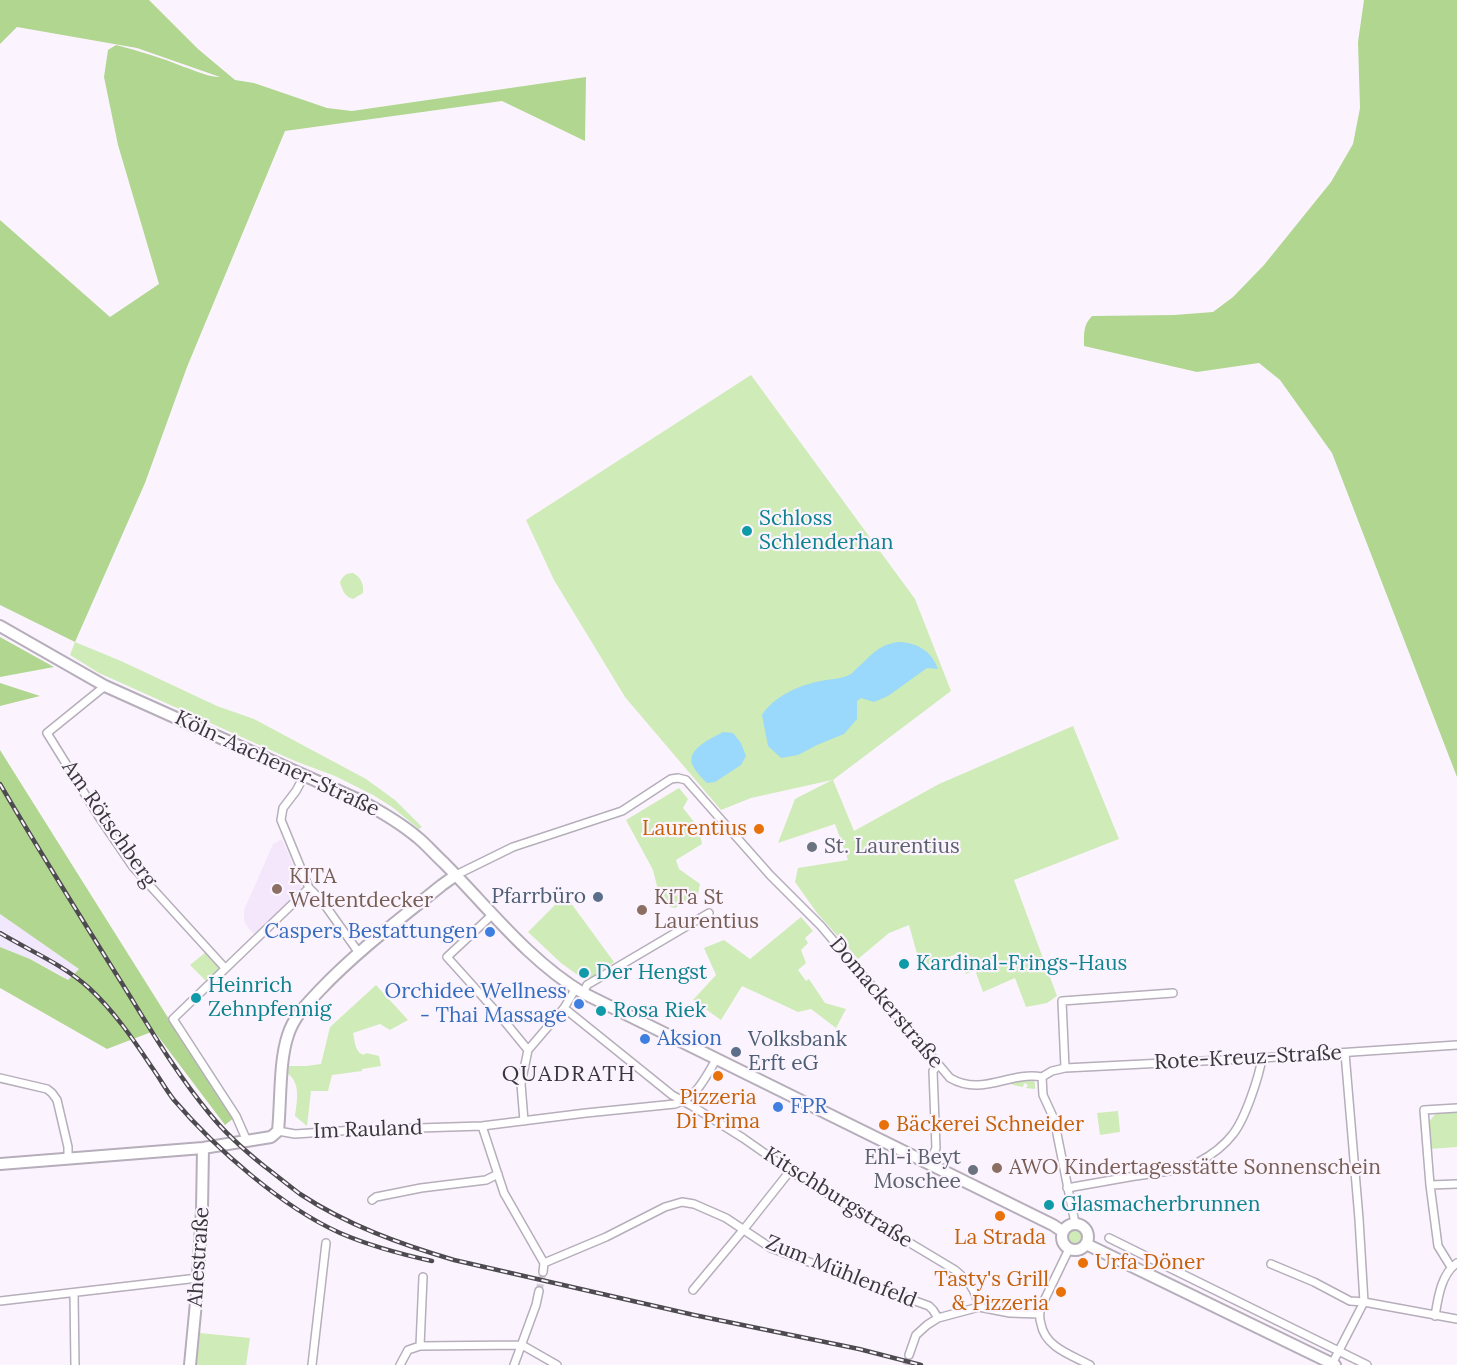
<!DOCTYPE html>
<meta charset="utf-8">
<style>
body{margin:0}
canvas{display:block;background:#fbf4fe}
</style>
<canvas width="1457" height="1365"></canvas>
<script>
const g = document.querySelector('canvas').getContext('2d');
g.lineJoin = 'round';
function fill(path, color) { g.fillStyle = color; g.fill(path, 'evenodd'); }
function strokePath(path, color, width, dash) { g.strokeStyle = color; g.lineWidth = width; g.lineCap = dash ? 'butt' : 'round'; g.setLineDash(dash || []); g.stroke(path); }
function write(font, color, halo, rows, align = 'center') {
  g.font = font + ' Lora,serif'; g.lineWidth = 4.5; g.setLineDash([]); g.textBaseline = 'middle'; g.strokeStyle = halo; g.fillStyle = color; for (const [text, x, y, turn = 0] of rows) {
    g.save(); g.translate(x, y); g.rotate((+turn || 0) * Math.PI / 180); g.textAlign = isNaN(turn) ? turn : align; if (halo) g.strokeText(text, 0, 0); g.fillText(text, 0, 0); g.restore();
  }
}
fill(new Path2D(`
 M0,914L79,969L68,980L54,971L30,959L0,947Z`), '#f2e8fd');
fill(new Path2D(`
 M282,839L302,886L300,891L255,935L248,928L244,921V910L273,844Z`), '#f4e7fb');
fill(new Path2D(`
 M751,375L915,599L951,691L833,780L854,831L939,784L1073,726L1119,839L1014,880L1057,996L1047,1003L1026,1007L1015,978L983,992L975,970L966,974L957,954L916,969L919,961L909,925L889,933L858,959L817,913L795,882L798,868L848,860L835,824L778,843L795,799L832,780L751,798L721,810L625,697L554,580L526,520Z
 M353,573C361,577 364,584 363,593L353,599C345,597 342,590 340,582C343,576 346,573 353,573Z
 M75,642L121,661L217,706L254,719L366,779L395,800L422,827L419,829L392,807L373,795L335,776L295,761L99,673L70,655Z
 M67,657L110,681L188,716L186,718L112,685L67,659Z
 M679,788L688,799L683,808L699,828L702,844L676,860L679,869L700,884L698,895L675,908L670,907L657,886L653,870L626,820Z
 M565,895L614,962L586,981L561,963L528,932Z
 M801,917L813,931L805,938L808,943L801,950L806,963L798,970L806,981L809,979L825,1003L846,1009L836,1028L811,1009L798,1012L742,986L721,1020L693,1000L716,975L704,948L724,940L750,959Z
 M206,952L221,968L206,981L190,965Z
 M376,985L408,1020L390,1030L380,1024L353,1033C355,1042 355,1053 364,1055L366,1053L379,1056L381,1066L362,1069V1071L332,1075L328,1091H311L307,1126L295,1116C297,1102 301,1083 288,1074L289,1066H306L321,1064L330,1027Z
 M1020,1079L1033,1080L1035,1083V1089L1026,1088L1028,1085L1024,1083L1023,1087L1013,1085L1009,1082Z
 M1118,1111L1120,1132L1100,1135L1097,1113Z
 M1457,1111V1147L1429,1149L1428,1123L1436,1113Z
 M1065 1237a9 9 0 1 1 18 0a9 9 0 1 1-18 0Z
 M200,1333L250,1338L246,1365H196Z`), '#cfebb7');
fill(new Path2D(`
 M0,0H149L198,49L235,80L254,83L327,108L352,111L586,77L585,141L502,101L285,131L187,367L145,483L75,642L0,605V220L110,317L159,284L118,145L104,77L108,50L116,45C140,51 162,58 184,67C197,71 208,77 220,77L137,48L17,27L0,44Z
 M1364,0H1457V777L1332,453L1280,380L1259,363L1197,372L1084,346C1084,334 1083,325 1092,316L1174,315L1213,312L1233,297L1264,265L1331,182L1353,144L1360,108L1358,42Z
 M0,637L54,667L0,677Z
 M0,683L40,696L0,706Z
 M0,750L172,1024L234,1118L225,1125L154,1031L107,1049L0,988V947L30,959L68,980L79,969L0,914Z`), '#b1d690');
fill(new Path2D(`
 M898,642C916,642 932,651 938,669L927,668L888,696L874,702L861,698L857,701V719L844,734L817,745L798,755L781,758L768,746L762,715C774,696 800,685 821,681C830,679 842,679 849,675C852,674 854,671 856,669C872,656 875,646 898,642Z
 M723,732L733,733L741,743L746,756L741,765L715,782L707,783C702,778 695,771 692,764C687,748 713,738 723,732Z`), '#9ad8fc');
strokePath(new Path2D(`
 M539,1291L543,1272
 M906,1365L909,1355`), '#d4ced7', 7, [7, 3.5]);
const street = new Path2D(`
 M105,686L47,733L101,820L133,867L225,968
 M304,776L296,791L283,808L281,820L309,888L322,901L359,953
 M456,875L513,847L622,811L671,779L678,778L686,780L770,875L821,926L950,1078C983,1097 1009,1071 1042,1077L1043,1095L1054,1119L1075,1223
 M493,914L447,957L501,1017L528,1050
 M583,993L587,985L709,913
 M564,1008L672,1095L692,1106L743,1138L790,1171L955,1270C969,1282 975,1288 979,1307
 M1065,1068L1062,1001L1173,993
 M1042,1077L1052,1071L1065,1068L1262,1058L1457,1045
 M0,1078L47,1089L52,1093L57,1100L68,1147V1159
 M524,1121L521,1084L528,1050L564,1008L576,988
 M482,1126L504,1193L544,1263L543,1272
 M278,1131L295,1134L355,1130L482,1126L586,1113L675,1104C697,1098 706,1076 717,1058
 M247,1141L236,1116L173,1019L309,888
 M929,1164L936,1148L933,1071L938,1065
 M1430,1185L1457,1184
 M1067,1188C1089,1184 1112,1180 1135,1176C1153,1173 1181,1171 1197,1163C1210,1156 1224,1146 1233,1134C1245,1119 1259,1077 1262,1058
 M372,1200L376,1197L421,1188L486,1180L498,1174
 M1109,1238L1367,1365
 M1069,1249L1042,1305C1039,1311 1039,1317 1041,1324C1045,1347 1071,1355 1090,1365
 M544,1263L606,1237L665,1207L682,1202L694,1204L726,1218L771,1248L929,1306L933,1310L938,1318
 M1271,1264L1314,1282L1350,1301L1364,1302L1457,1319
 M1451,1267L1438,1246L1430,1185L1424,1110L1457,1108
 M693,1290L744,1229L790,1171
 M74,1293L75,1365
 M0,1301L198,1278
 M1435,1316C1438,1298 1441,1274 1457,1263
 M420,1346L423,1277
 M909,1355L916,1335L927,1325L938,1318L979,1307L1010,1313L1039,1314
 M1332,1364L1364,1302L1359,1219L1345,1053
 M312,1365L326,1243
 M400,1365L408,1350L420,1346L522,1345L557,1365
 M514,1365L536,1305L539,1291`);
const secondary = new Path2D(`
 M0,626L105,686L359,800C380,811 399,822 417,837C426,844 434,854 443,862C488,907 528,960 583,993L1053,1225L1062,1231
 M0,1164L203,1148L271,1137L278,1131C281,1102 279,1061 288,1035C294,1016 307,1004 320,990C357,951 400,919 442,885L456,875
 M1062 1237a13 13 0 1 1 26 0a13 13 0 1 1-26 0Z
 M1086,1244L1335,1365
 M190,1365L197,1292L202,1210L203,1148`);
strokePath(street, '#b6aebb', 10);
strokePath(secondary, '#b6aebb', 14);
strokePath(street, '#fff', 7);
strokePath(secondary, '#fff', 10);
const rail = new Path2D(`
 M0,784C38,849 78,913 118,977C147,1023 174,1071 209,1113C225,1133 244,1150 264,1166C276,1175 288,1185 300,1194C347,1225 400,1244 454,1260L694,1315L859,1349L921,1365
 M0,933C30,951 64,965 89,988C114,1011 133,1039 151,1066C159,1077 166,1090 174,1100C216,1149 282,1207 340,1233C370,1246 400,1254 432,1261`);
strokePath(rail, '#4e4b50', 4.5);
strokePath(rail, '#fbf4fe', 2, [7]);
for (const [x, y, r, color] of [
 [747,531,6,"#0f9aa8"],
 [759,829,6,"#e8710a"],
 [812,847,6,"#6b7280"],
 [277,889,6,"#8d6e63"],
 [598,897,6,"#5c6f8a"],
 [642,910,6,"#8d6e63"],
 [490,932,6,"#3f7fe0"],
 [904,964,6,"#0f9aa8"],
 [584,973,6,"#0f9aa8"],
 [196,998,6,"#0f9aa8"],
 [579,1004,6,"#3f7fe0"],
 [601,1011,6,"#0f9aa8"],
 [645,1039,6,"#3f7fe0"],
 [736,1052,6,"#5c6f8a"],
 [718,1076,6,"#e8710a"],
 [778,1107,6,"#3f7fe0"],
 [884,1125,6,"#e8710a"],
 [997,1168,6,"#8d6e63"],
 [973,1170,6,"#6b7280"],
 [1049,1205,6,"#0f9aa8"],
 [1000,1216,6,"#e8710a"],
 [1083,1263,6,"#e8710a"],
 [1061,1292,6,"#e8710a"]
]) { const dot = new Path2D(); dot.arc(x, y, r, 0, 2 * Math.PI); g.fillStyle = color; g.fill(dot); strokePath(dot, '#fbf4fe', 2); }
write('21px', '#0d838f', '#fbf4fe', [
 ["Schloss",759,519],
 ["Schlenderhan",759,543],
 ["Kardinal-Frings-Haus",916,964],
 ["Der Hengst",596,973],
 ["Heinrich",208,986],
 ["Zehnpfennig",208,1010],
 ["Rosa Riek",613,1011],
 ["Glasmacherbrunnen",1061,1205]
], 'left');
write('21px', '#3a373c', '#fbf4fe', [
 ["Köln-Aachener-Straße",277,764,25],
 ["Am Rötschberg",109,824,55],
 ["Domackerstraße",886,1003,50],
 ["Rote-Kreuz-Straße",1248,1058,-3],
 ["Im Rauland",368,1130,-2],
 ["Kitschburgstraße",838,1198,32],
 ["Ahestraße",199,1257,-86],
 ["Zum Mühlenfeld",841,1272,22]
]);
write('21px', '#c56008', '#fbf4fe', [
 ["Laurentius",747,829],
 ["Pizzeria",718,1098,"center"],
 ["Di Prima",718,1122,"center"],
 ["Bäckerei Schneider",896,1125,"left"],
 ["La Strada",1000,1238,"center"],
 ["Urfa Döner",1095,1263,"left"],
 ["Tasty's Grill",1049,1280],
 ["& Pizzeria",1049,1304]
], 'right');
write('21px', '#5b616d', '#fbf4fe', [
 ["St. Laurentius",824,847],
 ["Ehl-i Beyt",961,1158,"right"],
 ["Moschee",961,1182,"right"]
], 'left');
write('21px', '#785e54', '#fbf4fe', [
 ["KITA",289,877],
 ["Weltentdecker",289,901],
 ["KiTa St",654,898],
 ["Laurentius",654,922],
 ["AWO Kindertagesstätte Sonnenschein",1009,1168]
], 'left');
write('21px', '#4e5e75', '#fbf4fe', [
 ["Pfarrbüro",586,897],
 ["Volksbank",748,1040,"left"],
 ["Erft eG",748,1064,"left"]
], 'right');
write('21px', '#366cbe', '#fbf4fe', [
 ["Caspers Bestattungen",478,932],
 ["Orchidee Wellness",567,992],
 ["- Thai Massage",567,1016],
 ["Aksion",657,1039,"left"],
 ["FPR",790,1107,"left"]
], 'right');
g.letterSpacing = '1.5px';
write('22px', '#3a373c', '#fbf4fe', [
 ["QUADRATH",569,1075]
]);
g.letterSpacing = '0px';
</script>
